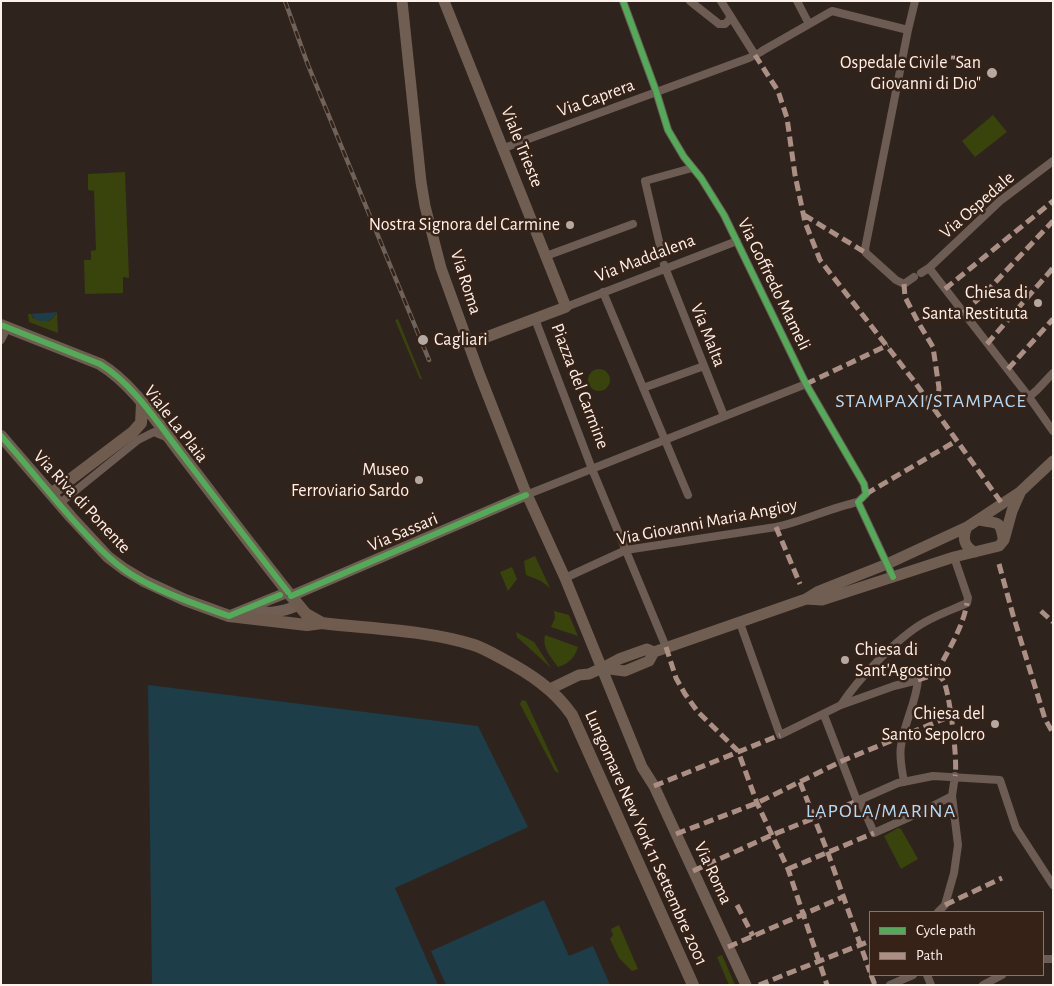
<!DOCTYPE html>
<style>
body{margin:0}
#map{position:relative;width:1054px;height:986px;overflow:hidden;background:#2f241d;font-family:"Alegreya Sans",sans-serif}
canvas{display:block}
.frame{position:absolute;inset:0;border:2px solid #fdf1eb;pointer-events:none}
.legend{position:absolute;left:869px;top:911px;width:175px;height:65px;box-sizing:border-box;background:#362216;border:1px solid #86756b;margin:0;padding:6px 9px;list-style:none;font-size:15px;color:#fdf1eb}
.legend li{display:flex;align-items:center;gap:10px;height:25px}
.legend b{width:25px;border:1px solid #86756b}
</style>
<div id="map">
<canvas width="1054" height="986"></canvas>
<div class="frame"></div>
<ul class="legend">
<li><b style="height:6px;background:#51ab58"></b>Cycle path</li>
<li><b style="height:6px;background:#ac8f84"></b>Path</li>
</ul>
</div>
<script>
const g = document.querySelector('canvas').getContext('2d');
g.lineJoin = 'round';
function fill(path, color) { g.fillStyle = color; g.fill(path, 'evenodd'); }
function strokePath(path, color, width, dash) { g.strokeStyle = color; g.lineWidth = width; g.lineCap = dash ? 'butt' : 'round'; g.setLineDash(dash || []); g.stroke(path); }
function write(font, color, halo, rows, align = 'center') {
  g.font = font + ' "Alegreya Sans",sans-serif'; g.lineWidth = 5; g.setLineDash([]); g.textBaseline = 'middle'; g.strokeStyle = halo; g.fillStyle = color; for (const [text, x, y, turn = 0] of rows) {
    g.save(); g.translate(x, y); g.rotate((+turn || 0) * Math.PI / 180); g.textAlign = isNaN(turn) ? turn : align; if (halo) g.strokeText(text, 0, 0); g.fillText(text, 0, 0); g.restore();
  }
}
fill(new Path2D(`
 M993,115L1007,132L975,157L962,141Z
 M125,172L129,278L123,277V293L85,294L84,260H91V251L96,250L94,191L88,190V174Z
 M57,312L58,333L29,322L28,314H31L33,318C44,322 51,324 57,312Z
 M398,319L422,379H420L395,320Z
 M588 380a11 11 0 1 1 22 0a11 11 0 1 1-22 0Z
 M535,556L550,588L541,581L526,575L524,561Z
 M512,567L517,579L508,591L500,572Z
 M554,611L569,615L578,636L551,627L555,618Z
 M516,632L534,642L551,668L517,637Z
 M545,635L578,647C574,659 569,663 558,667C551,657 542,648 545,635Z
 M522,700L526,701L559,773L555,771L520,704Z
 M898,828L901,829L918,859L901,869L884,836Z
 M619,925L638,969L632,971L619,958L610,939L613,935L611,929Z
 M722,955L735,985H729L717,957Z`), '#39430c');
fill(new Path2D(`
 M57,312C52,322 46,322 36,320L31,314Z
 M148,685L478,726L528,827L395,888L438,985H152Z
 M544,900L569,956L593,946L610,985H446L431,951Z`), '#1d3d48');
strokePath(new Path2D(`
 M661,250L664,265`), '#4e433c', 8, [8, 4]);
strokePath(new Path2D(`
 M623,1L656,91L668,130L684,157L701,178L724,215L806,384L864,484L866,494L858,502L893,577
 M690,1L719,24H725L729,20L730,16
 M721,1L755,55
 M797,1L809,24
 M762,51L832,11L908,30
 M504,148L749,58L761,52
 M661,250L645,181L692,168
 M546,256L633,224
 M664,265L724,416
 M929,268L1029,397L1053,431
 M921,273L929,268L1000,201L1053,161
 M914,277L904,284L896,280L866,253L865,249L908,30L915,1
 M603,292L688,495
 M566,307L737,241
 M535,319L592,469L666,647
 M1,340L7,328
 M643,388L704,366
 M1029,397L1037,390L1053,373
 M526,495L806,384
 M59,504L138,440L154,432L166,437
 M565,578L626,550L776,527C804,521 830,508 858,502
 M740,623L780,735L841,705C858,679 898,637 925,622C939,614 954,609 967,603L968,598L954,557
 M841,705L894,686L918,680C916,703 904,723 901,746C899,758 902,770 904,782
 M824,715L857,801L861,803L874,833L923,811L952,796
 M857,801L898,783L933,776L1000,780L1016,828L1053,885
 M938,912L945,905L954,873L958,845L952,796L955,776
 M1043,959H1053
 M927,975L931,985
 M890,985L913,975
 M983,985L1002,975`), '#6d5c53', 8);
strokePath(new Path2D(`
 M402,1L421,182L425,206L441,268L479,373L524,488L565,578L642,767L654,786L746,985
 M444,1L566,307L468,344
 M979,520C995,524 1000,518 1003,538
 M967,527C962,538 964,547 975,552
 M291,596L526,495
 M806,599L822,600L954,557L999,546L1004,540L1012,511L1020,493
 M244,611C264,613 280,614 298,605
 M229,616L288,592
 M602,668L625,671L649,661L654,652
 M550,689L579,675L589,674L602,668L619,659L647,649L654,652L806,599L819,591L887,564L967,527L1020,492L1053,461`), '#705e52', 11);
strokePath(new Path2D(`
 M1,325L100,364C133,384 156,421 179,451C216,499 253,548 291,596L306,614L322,623
 M1,436L71,517L108,557L124,569L144,581L185,600L229,616L307,625L322,623C370,629 427,630 474,645C483,648 492,653 501,658C529,673 554,689 572,715L693,985
 M51,494L133,432L141,423L142,404`), '#705b4f', 12);
const rail = new Path2D(`
 M285,1L308,65L429,360`);
strokePath(rail, '#6e625b', 4.5);
strokePath(rail, '#362216', 2.5, [8]);
strokePath(new Path2D(`
 M755,55L778,91L787,118L795,175L805,222L820,260L914,381L1003,505
 M804,215L866,253
 M904,284L905,297L918,322L933,347L939,388L936,413
 M945,289L1053,201
 M963,313L987,291L1053,221
 M987,344L1053,268
 M1008,369L1053,319
 M806,384L888,345
 M866,494L956,441
 M776,527L800,584
 M999,564L1013,615L1045,719L1053,733
 M1041,611L1053,622
 M666,647L676,678L685,694L698,712L738,751L757,803L788,869L827,985
 M936,674C939,676 943,679 944,682C950,695 958,763 955,776
 M936,674C947,652 963,628 967,603
 M918,680L936,674
 M800,782L828,853L870,972
 M654,786L780,735
 M676,834L757,803L842,761L951,716
 M788,869L874,833
 M693,871L772,835L857,801
 M737,905L753,936
 M945,905L1002,878
 M728,947L843,897
 M871,975L875,985
 M759,985L870,941`), '#ac8f84', 5, [10, 5]);
strokePath(new Path2D(`
 M623,1L656,91L668,130L684,157L701,178L724,215L806,384L864,484L866,494L858,502L893,577
 M1,325L100,364C133,384 157,422 181,453C216,499 252,546 288,592
 M1,436C29,467 54,500 83,531C95,544 107,557 122,568C148,588 197,605 229,616L280,595
 M291,596L526,495`), '#51ab58', 6);
for (const [x, y, r, color] of [
 [992,73,6,"#b5a9a3"],
 [570,225,5,"#b5a9a3"],
 [1038,303,5,"#b5a9a3"],
 [423,340,6,"#b5a9a3"],
 [419,480,5,"#b5a9a3"],
 [845,660,5,"#b5a9a3"],
 [995,724,5,"#b5a9a3"]
]) { const dot = new Path2D(); dot.arc(x, y, r, 0, 2 * Math.PI); g.fillStyle = color; g.fill(dot); strokePath(dot, '#362216', 2); }
write('18px', '#fdf1eb', '#362216', [
 ["Ospedale Civile \"San",981,63],
 ["Giovanni di Dio\"",981,84],
 ["Nostra Signora del Carmine",560,225],
 ["Chiesa di",1028,293],
 ["Santa Restituta",1028,314],
 ["Cagliari",434,340,"left"],
 ["Museo",409,470],
 ["Ferroviario Sardo",409,491],
 ["Chiesa di",855,650,"left"],
 ["Sant'Agostino",855,671,"left"],
 ["Chiesa del",985,714],
 ["Santo Sepolcro",985,735]
], 'right');
write('18px', '#fdf1eb', '#362216', [
 ["Via Caprera",596,98,-20],
 ["Viale Trieste",522,147,68],
 ["Via Ospedale",977,205,-41],
 ["Via Maddalena",645,258,-21],
 ["Via Roma",466,282,72],
 ["Via Goffredo Mameli",774,284,64],
 ["Via Malta",708,335,68],
 ["Piazza del Carmine",580,386,69],
 ["Viale La Plaia",176,424,52],
 ["Via Riva di Ponente",82,502,47],
 ["Via Giovanni Maria Angioy",707,522,-11],
 ["Via Sassari",403,532,-23],
 ["Lungomare New York 11 Settembre 2001",646,838,66],
 ["Via Roma",713,873,65]
]);
g.letterSpacing = '1px';
write('20px', '#b2dbf9', '#362216', [
 ["STAMPAXI/STAMPACE",931,401],
 ["LAPOLA/MARINA",881,811]
]);
g.letterSpacing = '0px';
</script>
